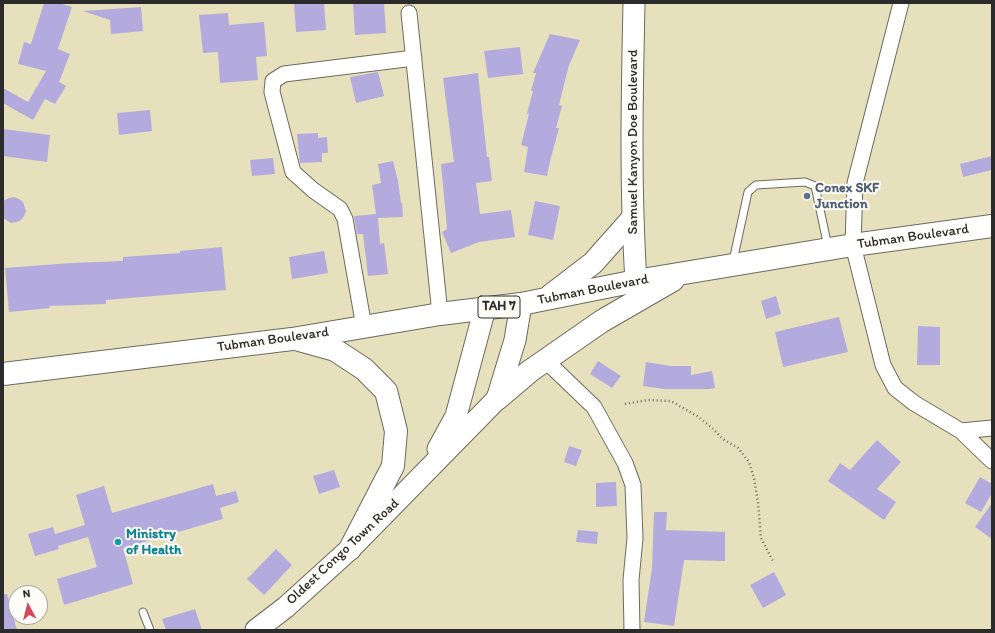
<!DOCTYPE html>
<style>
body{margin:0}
#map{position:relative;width:995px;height:633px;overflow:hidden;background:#e7e0bd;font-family:Itim,sans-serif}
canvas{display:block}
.frame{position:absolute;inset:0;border:4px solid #2b2b2b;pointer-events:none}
.north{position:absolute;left:8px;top:585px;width:40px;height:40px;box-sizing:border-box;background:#fdfcf7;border:1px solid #a9a8a5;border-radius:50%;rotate:353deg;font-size:11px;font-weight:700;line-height:16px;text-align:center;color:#2b2b2b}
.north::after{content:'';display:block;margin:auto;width:14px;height:18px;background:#d1495b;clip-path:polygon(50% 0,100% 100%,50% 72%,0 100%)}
</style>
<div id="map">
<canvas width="995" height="633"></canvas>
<div class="frame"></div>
<div class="north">N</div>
</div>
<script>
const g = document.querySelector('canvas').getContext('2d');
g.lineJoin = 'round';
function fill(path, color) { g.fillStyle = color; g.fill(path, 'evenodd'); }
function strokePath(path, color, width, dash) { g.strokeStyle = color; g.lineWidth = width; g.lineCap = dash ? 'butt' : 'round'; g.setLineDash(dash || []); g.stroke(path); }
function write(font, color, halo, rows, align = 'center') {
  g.font = font + ' Itim,sans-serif'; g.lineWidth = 4; g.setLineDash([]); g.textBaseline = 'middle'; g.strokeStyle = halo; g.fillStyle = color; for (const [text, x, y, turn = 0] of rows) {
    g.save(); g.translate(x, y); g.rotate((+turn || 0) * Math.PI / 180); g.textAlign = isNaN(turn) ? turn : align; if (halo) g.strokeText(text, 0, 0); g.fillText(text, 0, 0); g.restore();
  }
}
fill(new Path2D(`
 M44,3H59L72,7L58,49L70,54L59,82L66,86L55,104L45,99L33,120L3,103V88L28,102L46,71L18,64L24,42L31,44Z
 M294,3H324L326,30L296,32Z
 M353,3H384L386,33L355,35Z
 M141,7L143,31L111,34L110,20L83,11Z
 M228,13L229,25L264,22L267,56L256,57L258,80L220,83L218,52L203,53L199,15Z
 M550,34L580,40L569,65L559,105L562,106L556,128H559L550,161L547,176L524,172L528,147L521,145L529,114H527L533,91H531L536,73H533Z
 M520,47L523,74L488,78L484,51Z
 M378,72L384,96L356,103L350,77Z
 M478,73L487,157H489L492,181L476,183L480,214L511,210L515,237L479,242L451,253L442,232L447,229L441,164L454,162L443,78Z
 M150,110L152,131L119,135L117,113Z
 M3,129L50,135L47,162L3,156Z
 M318,133V138L327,137L328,153H322V162L300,163L297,134Z
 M992,156V170L963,177L960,164Z
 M273,158L275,174L252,176L250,160Z
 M393,161L398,181L401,203H402L403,217L378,218L380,244L384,243L388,274L368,276L363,234H357L354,216L376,214L372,185L381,183L378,164Z
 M14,197L19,199L23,202L26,211L24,216L21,220L17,222L11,223L3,218V201L9,198Z
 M535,201L560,206L553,240L528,235Z
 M222,247L226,290L106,300V304L49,306L50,308L9,312L5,268L71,263L123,261V257L180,253V251Z
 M324,251L328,273L292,279L289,257Z
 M776,296L781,314L766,319L761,301Z
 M839,317L848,352L783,367L775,332Z
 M918,326L940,327V365H917Z
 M598,361L621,376L612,388L590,374Z
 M646,362L671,366H691V375L712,371L715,388L709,389H664L643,386Z
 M877,440L901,462L877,489L896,502L884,520L828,481L840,463L850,470Z
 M569,446L582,450L576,466L564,462Z
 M334,470L340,487L319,494L313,476Z
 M980,477L992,484V493L981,512L965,503Z
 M616,482L617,506L596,507V483Z
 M213,484L216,496L236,491L239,502L220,508L223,519L123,548L133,584L64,605L57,579L97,567L88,537L58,546L59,549L35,556L28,534L53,527L55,534L85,525L76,495L104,486L112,513Z
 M992,503V539L975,527Z
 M654,512H667L666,530L725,532V561L684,560L674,626L644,622L652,568Z
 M578,530L598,532L597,544L576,542Z
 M276,549L292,565L264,595L247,579Z
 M774,572L786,595L763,608L750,585Z
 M3,594H7L17,630H3Z
 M195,609L202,630H166L162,619Z`), '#b3abde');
const lane = new Path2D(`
 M733,261L748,192L756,185L805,182L815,186L828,247
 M143,612L150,630`);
const street = new Path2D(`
 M901,3L855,183L853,245L883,365L895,388L914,403L961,431L992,428
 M409,13L440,314
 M364,327L345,219L340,209L313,190L293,172L272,92L273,81L284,74L414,58
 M545,360L594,407L625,463L633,485L635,538L631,580L632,630
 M961,431L992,461`);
const secondary = new Path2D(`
 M634,3C632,96 630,188 636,281
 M438,449L456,416L485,308
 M256,630L286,607L350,549L497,399L515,340L521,304`);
const highway = new Path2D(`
 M550,296L593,263L632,219
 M299,340L335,350L364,369L386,391L396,431L393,466L350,549
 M3,374L292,339L440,314L521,304L636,281L853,245L992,226
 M497,399L530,371L602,321L673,280`);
strokePath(lane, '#6d6a5e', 9);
strokePath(street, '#6d6a5e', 17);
strokePath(secondary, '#6d6a5e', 23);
strokePath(highway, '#6d6a5e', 24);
strokePath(new Path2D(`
 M625,404L648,400L671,401L697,416L711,427L723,439L738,448L749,462L754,478L758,502L761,538L773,561`), '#6d6a5e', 2.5, [1, 3]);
strokePath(lane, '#fff', 7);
strokePath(street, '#fff', 15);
strokePath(secondary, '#fff', 21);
strokePath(highway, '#fff', 22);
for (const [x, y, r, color] of [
 [807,196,4,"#5c6f8a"],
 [118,542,4,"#0f9aa8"]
]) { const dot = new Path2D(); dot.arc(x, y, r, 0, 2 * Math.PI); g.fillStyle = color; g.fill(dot); strokePath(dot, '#fdfcf7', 1.5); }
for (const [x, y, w] of [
 [499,307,42]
]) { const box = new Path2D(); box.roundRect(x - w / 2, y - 11, w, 22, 3); g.fillStyle = '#fdfcf7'; g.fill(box); strokePath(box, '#2b2b2b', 1); }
write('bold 13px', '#2b2b2b', null, [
 ["TAH 7",499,307]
]);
write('14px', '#2b2b2b', '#fdfcf7', [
 ["Samuel Kanyon Doe Boulevard",633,142,-90],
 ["Tubman Boulevard",913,237,-8],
 ["Tubman Boulevard",593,290,-11],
 ["Tubman Boulevard",273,340,-8],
 ["Oldest Congo Town Road",343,552,-43]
]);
write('bold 14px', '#4e5e75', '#fdfcf7', [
 ["Conex SKF",815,188],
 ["Junction",815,204]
], 'left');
write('bold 14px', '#0d838f', '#fdfcf7', [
 ["Ministry",126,534],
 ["of Health",126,550]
], 'left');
</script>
